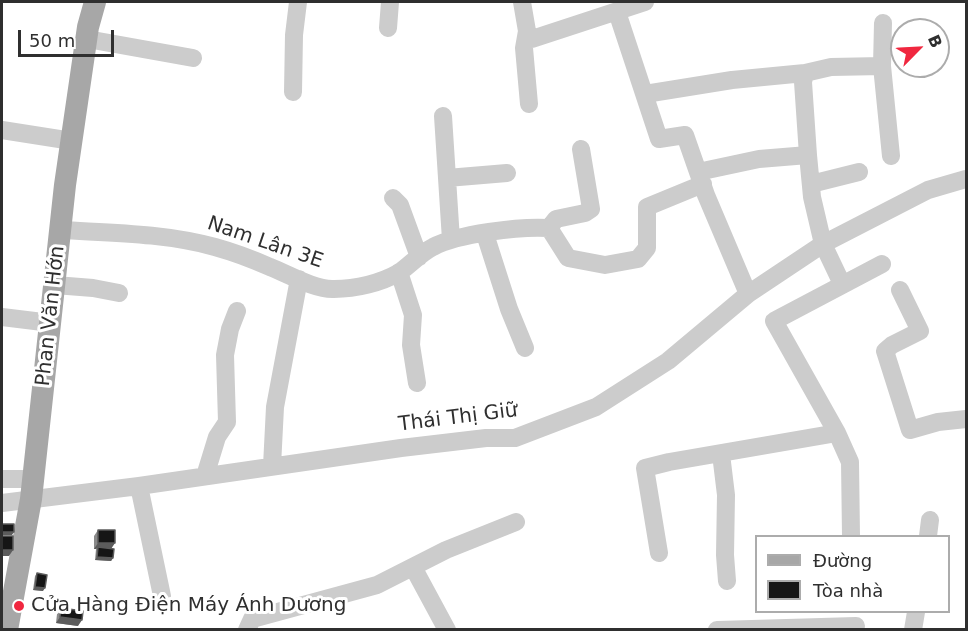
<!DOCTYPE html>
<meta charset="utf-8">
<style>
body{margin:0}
#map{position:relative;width:968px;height:631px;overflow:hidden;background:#fff;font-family:"DejaVu Sans",sans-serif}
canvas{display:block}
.frame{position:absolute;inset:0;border:3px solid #2f2f2f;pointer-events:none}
.legend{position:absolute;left:755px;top:535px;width:195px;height:78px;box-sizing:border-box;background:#fff;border:2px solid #acacac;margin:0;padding:8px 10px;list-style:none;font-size:18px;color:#2f2f2f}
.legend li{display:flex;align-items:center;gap:12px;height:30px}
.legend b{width:30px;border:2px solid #acacac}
.north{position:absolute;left:890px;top:18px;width:60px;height:60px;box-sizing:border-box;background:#fff;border:2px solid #acacac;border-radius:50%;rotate:66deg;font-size:16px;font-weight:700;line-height:24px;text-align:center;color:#2f2f2f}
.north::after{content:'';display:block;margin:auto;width:21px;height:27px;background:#f0273f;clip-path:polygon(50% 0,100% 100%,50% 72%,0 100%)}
.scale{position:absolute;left:18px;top:30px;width:96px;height:27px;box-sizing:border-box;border:3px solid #2f2f2f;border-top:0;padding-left:8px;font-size:18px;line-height:21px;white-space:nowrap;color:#2f2f2f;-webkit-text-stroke:4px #fff;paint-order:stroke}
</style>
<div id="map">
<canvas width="968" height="631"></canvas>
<div class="frame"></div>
<ul class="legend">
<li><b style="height:8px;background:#a7a7a7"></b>Đường</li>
<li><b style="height:16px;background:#161616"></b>Tòa nhà</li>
</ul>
<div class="north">B</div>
<div class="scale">50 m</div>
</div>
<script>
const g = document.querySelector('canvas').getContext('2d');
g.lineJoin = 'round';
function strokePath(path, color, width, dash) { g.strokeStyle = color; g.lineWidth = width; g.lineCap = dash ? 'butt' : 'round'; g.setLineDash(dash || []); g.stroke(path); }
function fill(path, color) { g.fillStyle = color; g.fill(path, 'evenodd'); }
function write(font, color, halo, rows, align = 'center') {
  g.font = font + ' "DejaVu Sans",sans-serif'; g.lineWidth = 6; g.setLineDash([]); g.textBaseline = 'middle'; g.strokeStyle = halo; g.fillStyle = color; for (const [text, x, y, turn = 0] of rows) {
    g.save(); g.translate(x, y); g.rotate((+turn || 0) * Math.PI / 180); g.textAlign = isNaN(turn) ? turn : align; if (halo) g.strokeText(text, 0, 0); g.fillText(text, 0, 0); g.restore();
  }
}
strokePath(new Path2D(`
 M522,2L527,31L532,39L645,2
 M617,12L659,139L685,135L706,195L748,294
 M388,28L390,2
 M527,31L524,48L529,104
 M87,39L193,58
 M882,66L883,23
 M293,92L294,35L298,2
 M645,94L732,80L805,73
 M443,116L451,240
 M2,130L72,141
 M808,155L803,82L805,73L831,67L882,66L891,156
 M698,172L759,159L808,155L812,197L823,244L842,284
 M447,178L507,173
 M811,184L859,172
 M393,198L400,205L419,257
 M549,228L568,258L605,265L638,259L647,248V207L703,184
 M549,228L556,219L585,213L591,209L581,149
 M61,230C112,233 164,233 215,247C233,252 252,259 270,267C288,274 315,290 334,289C356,289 381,283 400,272C411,264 421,253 433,247C457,234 520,226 549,228
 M485,234L509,309L525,348
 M399,272L413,315L411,345L417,383
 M55,285L93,288L119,293
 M900,290L920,331L892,345L885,351L910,430L938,422L966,419
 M2,317L51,323
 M721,454L726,495L725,555L727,581
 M272,466L275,407L299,279
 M205,476L217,437L227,422L225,355L230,329L237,311
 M2,479H32
 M139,486L162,596
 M2,503L139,486L401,448L486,438H515L596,407L668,361L748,294L823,244L928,190L966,179
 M851,536L850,462L837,433L774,321L882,264
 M928,536L930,520
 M659,553L645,468L669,462L837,433
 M413,567L447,630
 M247,630L252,619L377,585L446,550L516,522
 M717,630L856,626
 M913,630L916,612`), '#ccc', 18);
strokePath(new Path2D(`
 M7,630L31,499L65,185L88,27L95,2`), '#a7a7a7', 22);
fill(new Path2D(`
 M98,530L112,548L113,558L111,561L95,560L96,549H94V536Z
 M37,573L43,591L33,590L35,576Z
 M61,608L78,626L56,623L57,614Z`), '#8a8a8a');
fill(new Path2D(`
 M2,532H14L12,535H2Z
 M98,543H115L111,549L98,547L96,549H94Z
 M2,550H13L9,556H2Z
 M97,557L113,558L111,561L95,560Z
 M35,587L45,588L43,591L33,590Z
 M60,617L82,620L78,626L56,623Z`), '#5c5c5c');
const building = new Path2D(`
 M2,524H14V532H2Z
 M98,530H115V543H98Z
 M2,536H13V550H2Z
 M98,547L114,549L113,558L97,557Z
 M37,573L47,575L45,588L35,587Z
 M61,608L83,611L82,620L60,617Z`);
fill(building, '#161616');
strokePath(building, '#5c5c5c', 1.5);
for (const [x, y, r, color] of [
 [19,606,6,"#f0273f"]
]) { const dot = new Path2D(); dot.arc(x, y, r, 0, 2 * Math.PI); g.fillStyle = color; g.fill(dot); strokePath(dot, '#fff', 2); }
write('20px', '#2f2f2f', '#fff', [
 ["Nam Lân 3E",265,243,19],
 ["Phan Văn Hớn",51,316,-84],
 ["Thái Thị Giữ",458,418,-7]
]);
write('20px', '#2f2f2f', '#fff', [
 ["Cửa Hàng Điện Máy Ánh Dương",31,606]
], 'left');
</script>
